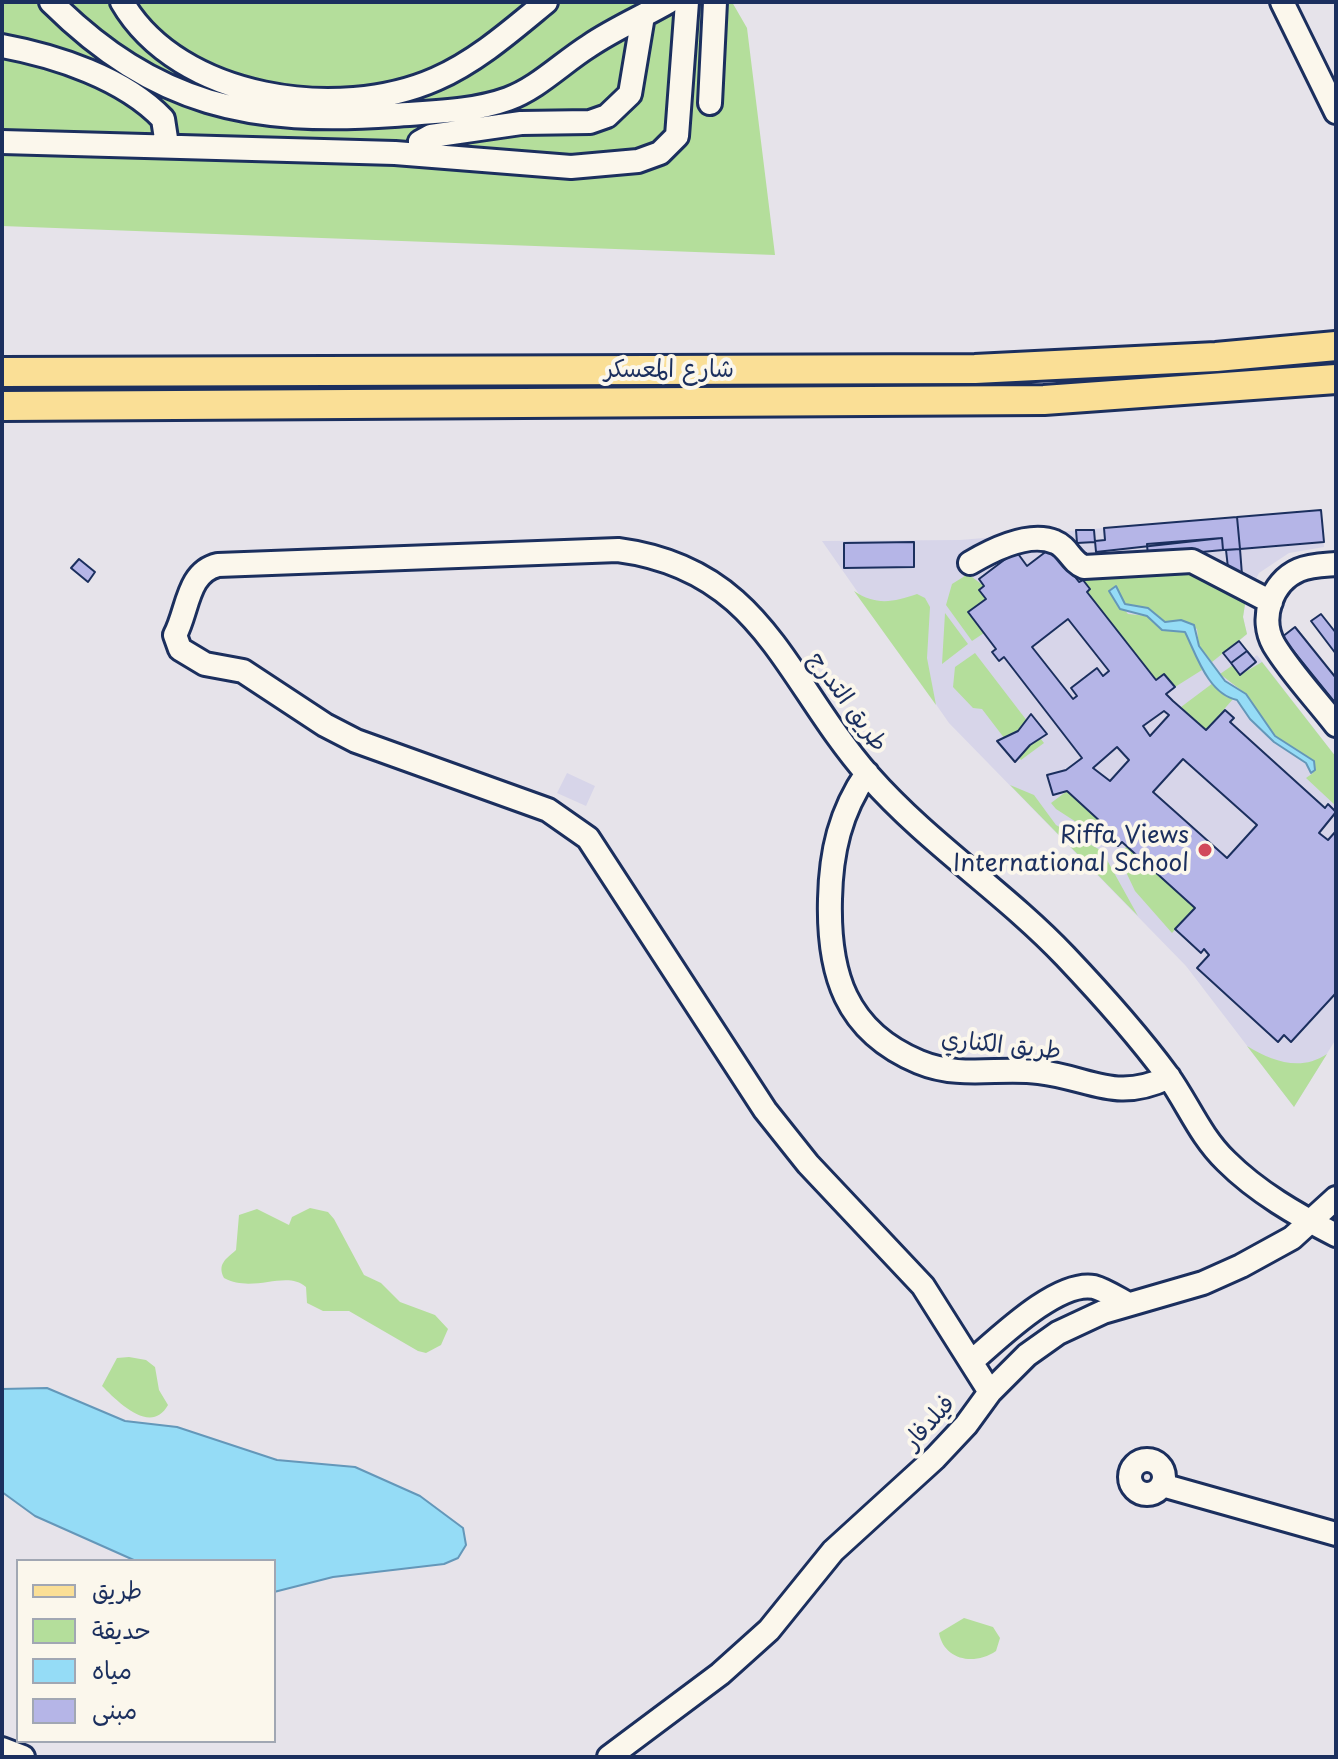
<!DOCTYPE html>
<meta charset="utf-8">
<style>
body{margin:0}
#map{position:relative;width:1338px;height:1759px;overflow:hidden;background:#e6e3ea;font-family:"Playpen Sans","Playpen Sans Arabic",sans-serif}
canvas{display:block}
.frame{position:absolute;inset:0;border:4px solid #1b2f5e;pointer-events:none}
.legend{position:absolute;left:16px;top:1559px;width:260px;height:184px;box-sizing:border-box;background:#fbf7ec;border:2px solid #a1a7b3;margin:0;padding:10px 14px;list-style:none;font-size:24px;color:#1b2f5e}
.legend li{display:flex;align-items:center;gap:16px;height:40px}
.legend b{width:40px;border:2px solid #a1a7b3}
</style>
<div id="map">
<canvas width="1338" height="1759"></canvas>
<div class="frame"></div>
<ul class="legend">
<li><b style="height:10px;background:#fadf96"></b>طريق</li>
<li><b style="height:22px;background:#b4de9b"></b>حديقة</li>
<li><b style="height:22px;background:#95dcf6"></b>مياه</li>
<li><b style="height:22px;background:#b5b5e7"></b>مبنى</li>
</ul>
</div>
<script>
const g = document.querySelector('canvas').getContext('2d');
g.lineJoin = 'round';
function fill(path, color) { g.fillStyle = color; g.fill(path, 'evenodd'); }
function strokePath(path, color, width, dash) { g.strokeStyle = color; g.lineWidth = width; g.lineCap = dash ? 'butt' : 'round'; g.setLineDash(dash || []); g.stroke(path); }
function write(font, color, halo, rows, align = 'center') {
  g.font = font + ' "Playpen Sans","Playpen Sans Arabic",sans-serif'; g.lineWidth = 8; g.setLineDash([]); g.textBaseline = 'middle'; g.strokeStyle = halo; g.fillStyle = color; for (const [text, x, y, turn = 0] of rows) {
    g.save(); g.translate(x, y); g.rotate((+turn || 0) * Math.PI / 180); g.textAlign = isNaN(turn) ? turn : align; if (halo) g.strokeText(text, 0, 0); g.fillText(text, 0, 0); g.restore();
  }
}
fill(new Path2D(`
 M1321,510L1324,547L1289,553L1259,573L1246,598L1243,617L1247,634L1239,641L1253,658L1257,655L1336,757V1039L1294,1107L1186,966L949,723L822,541L960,540Z
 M567,773L595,786L586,806L557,793Z`), '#d7d5e9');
fill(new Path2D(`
 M2,2H732L747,28L775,255L2,226Z
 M1187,571L1246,598L1243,617L1247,634L1212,662L1199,646L1197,629L1181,620L1165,622L1152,611L1125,604L1116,586L1109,591L1128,614L1147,616L1165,630L1178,629L1187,634C1190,648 1197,656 1202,670L1175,687L1164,674L1156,680L1087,592L1090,589L1083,580L1100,575Z
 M968,574L984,586L979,590L986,599L968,613L984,633L972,641L946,605L952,584Z
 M854,591C876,606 894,602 917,594L925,598L930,607L927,658L936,705Z
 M945,613L968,644L942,664Z
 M975,653L1044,743L1021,760L982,709L973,708L953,687L955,667Z
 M1262,662L1336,757V806L1306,778L1313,773L1310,758L1298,755L1275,736L1246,694L1220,674L1233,665L1240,675Z
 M1213,683L1225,696L1233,699L1206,730L1181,707Z
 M1010,785L1034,795L1056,825L1102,851L1138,916Z
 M1067,791L1114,834L1110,838H1101L1056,809L1051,803Z
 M1127,846L1195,908L1172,933L1135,891L1118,855Z
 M1247,1046C1272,1061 1300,1072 1327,1054L1294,1107Z
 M310,1208L328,1212L334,1219L364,1275L381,1283L400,1302L435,1315L448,1329L441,1345L426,1353L418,1351L349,1311H323L307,1303L306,1287C286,1269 254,1294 224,1278C217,1264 226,1259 236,1250L239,1215L257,1209L289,1225L292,1217Z
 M129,1357L146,1360L155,1367L159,1390L168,1405C151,1436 117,1401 102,1386L117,1358Z
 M964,1618L993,1627L1000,1638L996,1651C974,1666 944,1660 939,1633Z`), '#b4de9b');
const water = new Path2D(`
 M1116,586L1125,604L1148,608L1165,622L1181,620L1194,625L1199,646L1225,681L1246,694L1275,736L1314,761L1315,770L1311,773L1306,763L1274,742L1250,719L1237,700C1208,694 1196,654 1185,632L1162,630L1147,616L1120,609L1109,591Z
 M47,1388L125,1421L177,1427L277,1460L355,1467L420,1496L463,1528L466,1545L458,1558L444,1564L333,1577L274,1592V1561H136L35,1516L2,1492V1389Z`);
fill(water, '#95dcf6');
strokePath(water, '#6497b9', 2);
const building = new Path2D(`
 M1321,510L1324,542L1240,549L1237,517Z
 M1237,517L1240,549L1223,550L1222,538L1096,552L1095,541L1105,540L1104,528Z
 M1076,530H1094L1095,542L1077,543Z
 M1222,538L1223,550L1148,557L1147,544Z
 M914,542V567L844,568V543Z
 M1052,547L1079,582L1083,580L1090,589L1087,592L1156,680L1164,674L1175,687L1166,694L1173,701L1206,730L1225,710L1234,718L1230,722L1325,808L1328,804L1336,812L1319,833L1328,840L1336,831V993L1291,1042L1284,1035L1278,1042L1197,968L1209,955L1204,949L1201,953L1175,929L1195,908L1122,842L1118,846L1110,838L1114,834L1067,791L1053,795L1047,775L1066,770L1082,758L1004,657L999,661L992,652L996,649L968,612L986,599L979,590L984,586L979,579L1016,551L1027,566ZM1068,619L1109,671L1103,676L1097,668L1071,688L1077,696L1073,699L1032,647ZM1164,711L1169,715L1150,736L1143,726ZM1117,747L1129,760L1110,781L1093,768ZM1183,759L1257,825L1227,858L1153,792Z
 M1240,549L1242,575L1229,577L1226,550Z
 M79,559L95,572L88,582L71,568Z
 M1321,614L1336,633V654L1311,621Z
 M1295,627L1336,678V704L1282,637Z
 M1239,641L1247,651L1231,663L1223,653Z
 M1247,651L1256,662L1240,675L1231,663Z
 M1031,714L1047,734L1030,745L1015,762L997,741L1018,731Z`);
fill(building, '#b5b5e7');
strokePath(building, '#1b2f5e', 2);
const minor = new Path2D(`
 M51,2C156,106 251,125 394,115C432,112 472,112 508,99C538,88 562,63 589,46C614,29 642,17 668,2
 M122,2C179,100 339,122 436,79C477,61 512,30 546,2
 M1282,2L1336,112
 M2,46C56,56 124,78 163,119L167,145
 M710,103L715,2
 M2,142L395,153L571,167L638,161L660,153L677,136L687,2
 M422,155L420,142L431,136L521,123L590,122L607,116L630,94L643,16
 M970,563C992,550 1029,531 1055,542C1068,547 1071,562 1084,567L1192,561L1271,602
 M1336,564C1324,565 1310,565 1299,570C1271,582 1259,619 1274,645C1291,673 1316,699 1336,725
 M867,773C840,812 831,852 830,899C828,973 845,1031 919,1062C960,1079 998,1067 1039,1072C1091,1078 1115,1103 1169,1077
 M971,1362C997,1340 1057,1280 1094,1287C1105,1290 1117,1298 1128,1304
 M990,1392L923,1286L808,1164L765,1110L588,838L548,810L356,741L325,725L243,671L205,664L180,649L175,635C188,611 187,572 218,565L618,550C763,569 784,679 869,776C928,843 1004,892 1065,956C1101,994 1137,1034 1168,1076C1188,1104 1200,1136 1226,1161C1257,1192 1297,1215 1336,1235
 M1130 1477a17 17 0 1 1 34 0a17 17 0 1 1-34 0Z
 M1162,1485L1336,1534
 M2,1749L23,1757
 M609,1757L720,1674L769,1630L833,1551L935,1458L966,1425L990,1392L1027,1355L1058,1333L1103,1312L1203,1283L1241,1266L1292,1238L1336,1198`);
const major = new Path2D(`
 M2,372L975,369L1216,357L1336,346
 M2,406L1044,400L1336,379`);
strokePath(minor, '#1b2f5e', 28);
strokePath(major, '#1b2f5e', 34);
strokePath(minor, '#fbf7ec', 22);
strokePath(major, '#fadf96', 28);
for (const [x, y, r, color] of [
 [1205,850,8,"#d1495b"]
]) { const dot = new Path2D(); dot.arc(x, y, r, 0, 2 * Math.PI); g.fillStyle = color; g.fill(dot); strokePath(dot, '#fbf7ec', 3); }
write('24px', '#1b2f5e', '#fbf7ec', [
 ["شارع المعسكر",669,370],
 ["طريق التدرج",847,702,54],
 ["طريق الكناري",1001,1046,6],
 ["فيلدفار",930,1423,-48]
]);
write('24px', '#1b2f5e', '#fbf7ec', [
 ["Riffa Views",1189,836],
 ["International School",1189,864]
], 'right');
</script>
